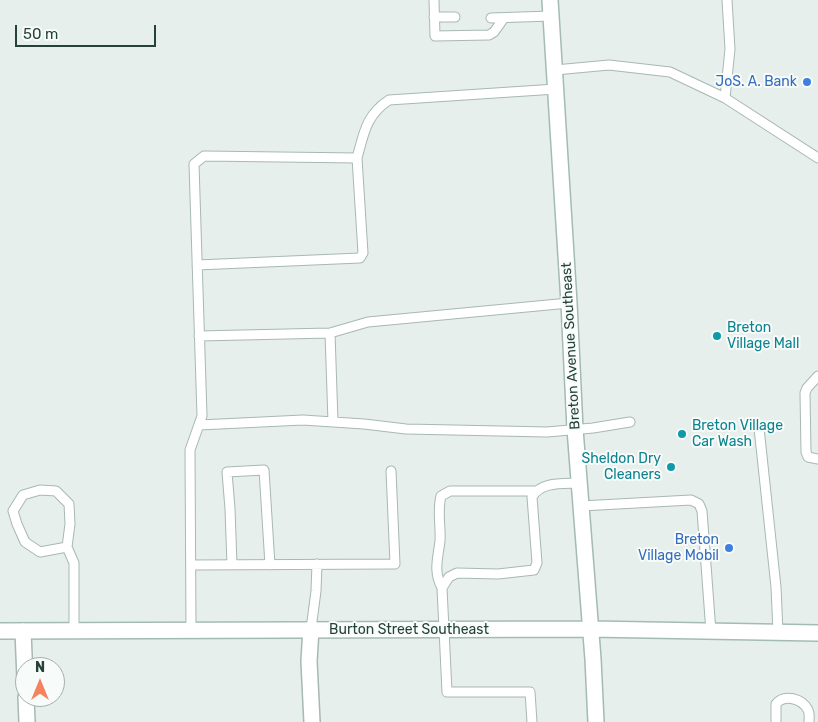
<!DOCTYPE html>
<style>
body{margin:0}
#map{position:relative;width:818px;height:722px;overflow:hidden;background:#e6efeb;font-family:Rubik,sans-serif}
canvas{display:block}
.north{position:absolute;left:15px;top:657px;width:50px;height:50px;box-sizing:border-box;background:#f7fbf9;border:1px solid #a3b1ad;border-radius:50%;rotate:0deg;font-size:14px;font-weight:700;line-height:20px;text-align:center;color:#24423a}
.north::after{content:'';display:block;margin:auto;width:18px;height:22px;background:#f4845f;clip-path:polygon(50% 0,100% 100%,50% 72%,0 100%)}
.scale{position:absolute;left:15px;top:25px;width:141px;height:22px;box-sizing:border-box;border:2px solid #24423a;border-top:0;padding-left:6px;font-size:15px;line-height:18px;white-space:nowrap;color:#24423a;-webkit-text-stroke:4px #f7fbf9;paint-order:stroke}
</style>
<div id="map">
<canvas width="818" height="722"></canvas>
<div class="north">N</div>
<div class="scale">50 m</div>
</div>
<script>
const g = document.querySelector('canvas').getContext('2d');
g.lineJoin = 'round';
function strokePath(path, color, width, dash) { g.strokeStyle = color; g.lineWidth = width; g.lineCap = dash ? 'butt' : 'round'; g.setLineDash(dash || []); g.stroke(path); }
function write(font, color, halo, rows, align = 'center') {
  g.font = font + ' Rubik,sans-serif'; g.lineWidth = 4; g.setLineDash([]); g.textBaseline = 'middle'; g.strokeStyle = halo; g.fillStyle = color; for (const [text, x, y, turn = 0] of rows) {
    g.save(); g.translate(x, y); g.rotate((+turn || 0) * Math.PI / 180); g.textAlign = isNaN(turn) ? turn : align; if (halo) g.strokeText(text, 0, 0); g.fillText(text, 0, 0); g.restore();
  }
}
const lane = new Path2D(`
 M434,0L435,36L489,35L494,32L504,18
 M434,17H455
 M491,18L551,16
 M555,70L609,65L670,72L725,98L818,158
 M725,98L730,49L727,0
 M197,265L360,258L363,253L357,158
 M330,333L333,422
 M199,336L330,333L368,322L569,303
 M818,376L807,388L805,393L806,452L808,457L818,459
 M199,425L303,420L364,424L406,429L547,432L593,428L630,422
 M759,428L776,587L778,632
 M581,506L691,500L699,504L702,511L711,632
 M67,547L40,552L25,542L17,524L13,511L23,495L40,490L56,491L69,504L70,524L67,547L74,563V631
 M191,565L395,564L391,471
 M232,565L230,509L227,472L264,470L270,565
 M442,588C433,571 438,558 440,541C441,526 437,511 441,496L450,491H536
 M311,629L316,591L317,564
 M191,631L190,450L202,416L194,164L204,156L357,158C364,133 366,115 389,100L556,89
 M532,722L530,692H447L442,588L449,577L457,573L498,574L534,570L537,563L532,497C541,481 563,484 580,483
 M776,722V704C784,694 802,698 808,710C810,714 809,718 809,722`);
const street = new Path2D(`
 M311,629L309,661L312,722
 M23,631L25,679
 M26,697L27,722`);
const secondary = new Path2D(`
 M550,0L569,303L575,429L593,659L596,722
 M0,631L591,629L818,633`);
strokePath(lane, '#a8b8b2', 11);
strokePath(street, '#a8b8b2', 18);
strokePath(secondary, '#a4bbb3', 18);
strokePath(lane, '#fff', 9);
strokePath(street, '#fff', 15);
strokePath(secondary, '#fff', 15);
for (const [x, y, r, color] of [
 [807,82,5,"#3f7fe0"],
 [717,336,5,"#0f9aa8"],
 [682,434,5,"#0f9aa8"],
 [671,467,5,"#0f9aa8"],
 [729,548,5,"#3f7fe0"]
]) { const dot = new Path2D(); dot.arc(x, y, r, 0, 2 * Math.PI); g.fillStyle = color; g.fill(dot); strokePath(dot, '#f7fbf9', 2); }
write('14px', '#366cbe', '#f7fbf9', [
 ["JoS. A. Bank",797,82],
 ["Breton",719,540],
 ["Village Mobil",719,556]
], 'right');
write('14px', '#0d838f', '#f7fbf9', [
 ["Breton",727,328],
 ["Village Mall",727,344],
 ["Breton Village",692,426],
 ["Car Wash",692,442],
 ["Sheldon Dry",661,459,"right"],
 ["Cleaners",661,475,"right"]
], 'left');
write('14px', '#24423a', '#f7fbf9', [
 ["Breton Avenue Southeast",571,346,-93],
 ["Burton Street Southeast",409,630]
]);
</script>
